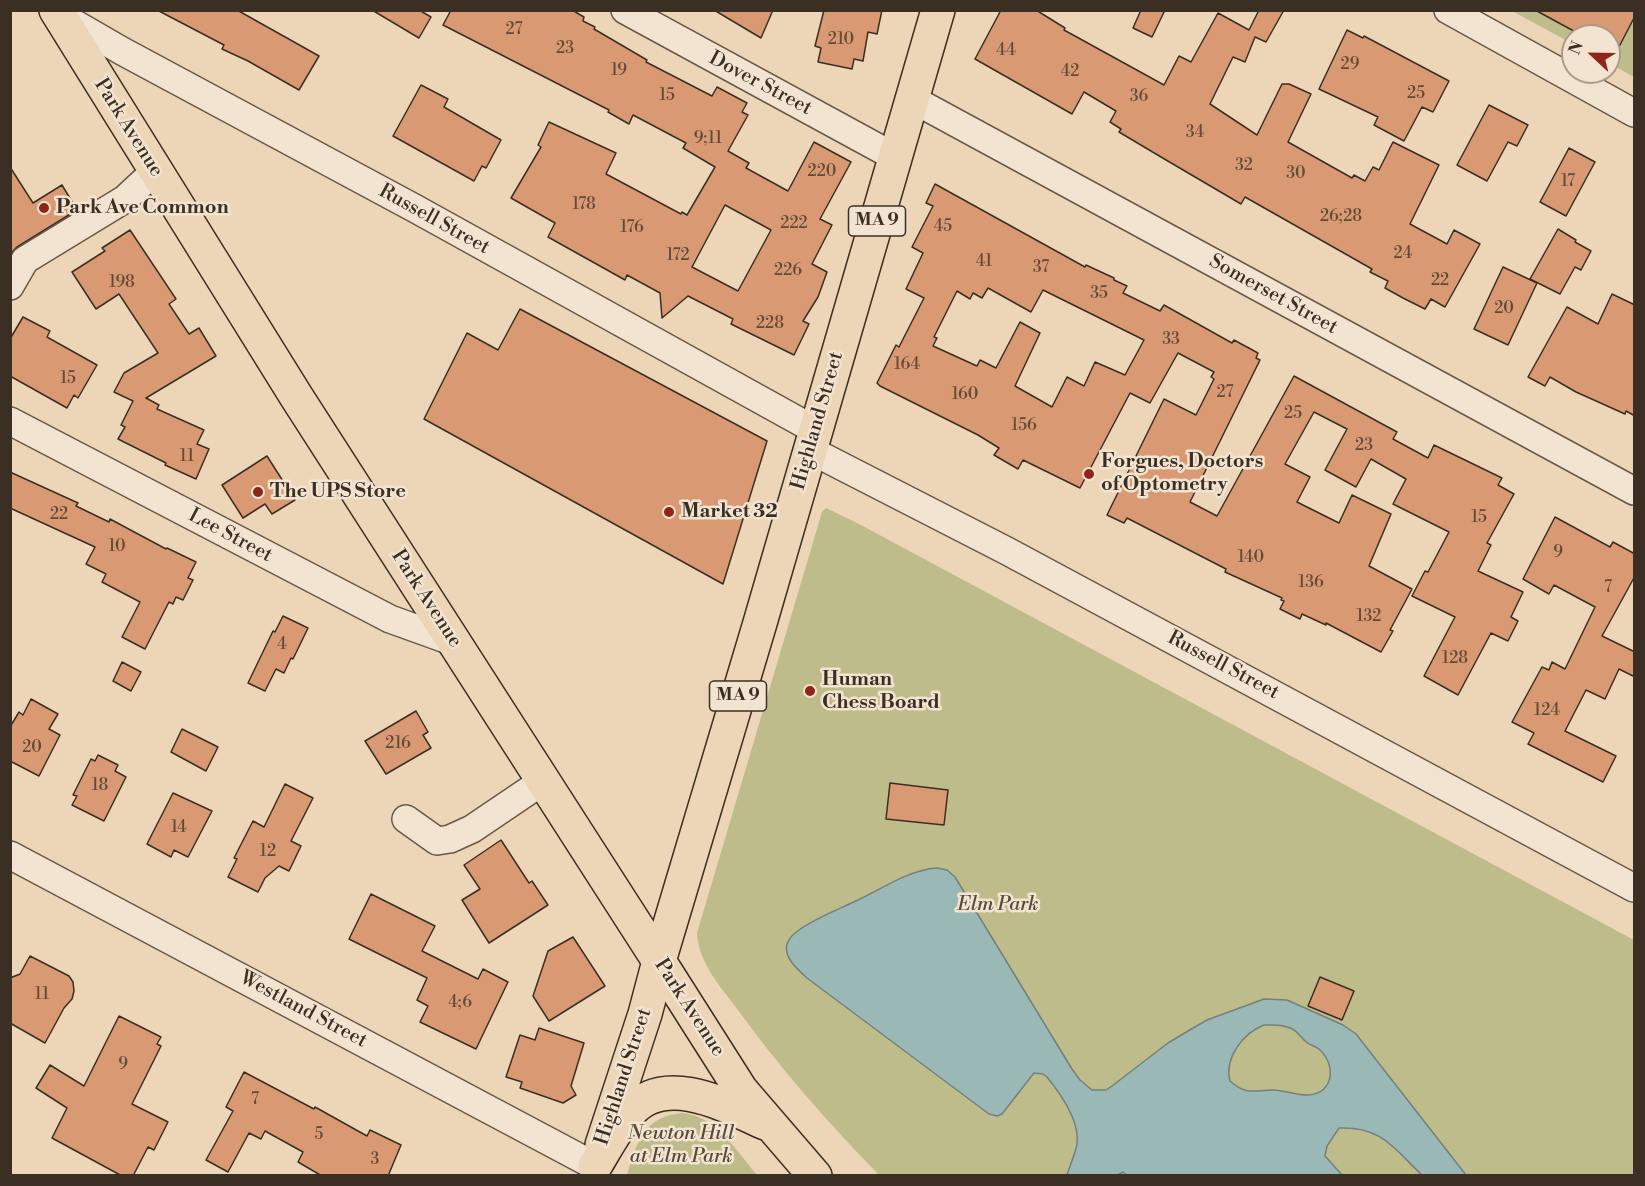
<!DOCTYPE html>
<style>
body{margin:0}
#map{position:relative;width:1645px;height:1186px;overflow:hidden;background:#edd6b8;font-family:"Libre Bodoni",serif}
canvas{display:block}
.frame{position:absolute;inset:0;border:12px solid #3b2f23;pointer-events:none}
.north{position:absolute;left:1561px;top:24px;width:60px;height:60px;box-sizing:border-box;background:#f3e4d1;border:2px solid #a99c8b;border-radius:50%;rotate:292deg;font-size:16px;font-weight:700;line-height:24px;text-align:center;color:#3b2f23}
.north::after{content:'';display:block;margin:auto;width:21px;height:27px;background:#8f2418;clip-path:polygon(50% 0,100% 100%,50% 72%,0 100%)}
</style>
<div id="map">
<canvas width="1645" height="1186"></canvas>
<div class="frame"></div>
<div class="north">N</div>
</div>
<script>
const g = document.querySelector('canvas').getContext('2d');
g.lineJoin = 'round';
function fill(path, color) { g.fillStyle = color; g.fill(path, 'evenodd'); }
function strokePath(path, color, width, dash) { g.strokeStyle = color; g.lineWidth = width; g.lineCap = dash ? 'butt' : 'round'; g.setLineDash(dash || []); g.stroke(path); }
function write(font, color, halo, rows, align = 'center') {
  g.font = font + ' "Libre Bodoni",serif'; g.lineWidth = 5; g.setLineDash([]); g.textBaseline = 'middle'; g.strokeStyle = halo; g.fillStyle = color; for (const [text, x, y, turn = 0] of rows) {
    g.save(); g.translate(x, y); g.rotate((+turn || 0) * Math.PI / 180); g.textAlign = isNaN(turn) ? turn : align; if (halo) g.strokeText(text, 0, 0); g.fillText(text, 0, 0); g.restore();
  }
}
fill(new Path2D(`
 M1512,11H1634V77L1609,63V36H1573V44Z
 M826,508L859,524L1634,940V1175H879C827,1122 779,1067 735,1006C719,985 698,961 697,933L822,512Z
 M682,1113C717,1116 736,1151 757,1175H627C637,1143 642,1117 682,1113Z`), '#bebc8b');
const water = new Path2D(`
 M937,868L947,870L955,877L1072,1069L1080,1080L1092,1090H1106L1112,1086L1168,1043L1188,1031L1207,1020L1264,999L1287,1000L1343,1025L1356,1034L1466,1175H1422C1394,1149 1382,1126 1339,1128L1327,1146L1325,1156L1342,1175L1128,1176L1123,1172L1118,1175H1067C1070,1165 1075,1155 1077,1144C1080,1121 1060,1093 1047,1077L1043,1074L1034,1073L1002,1114L997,1116L989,1114L807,978C798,970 783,957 787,944C789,938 793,934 799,930C817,917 840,909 860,899C885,887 909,870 937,868ZM1264,1025C1272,1025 1280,1024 1287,1027C1296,1029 1299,1035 1305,1041C1309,1045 1316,1046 1320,1050C1336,1065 1334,1093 1309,1095C1297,1096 1285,1090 1273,1090C1254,1090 1247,1096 1230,1081C1224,1058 1243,1033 1264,1025Z`);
fill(water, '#9ab8b5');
strokePath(water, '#74817b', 1.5);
const building = new Path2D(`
 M157,10H237L319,56L299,90L248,61L222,49L224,45Z
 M372,10H419L431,17L419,38Z
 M451,10H572L584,17L583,21L595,27L594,29L647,60L646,62L712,96L717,87L747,103L742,112L748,115L728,151L749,163L746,168L788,191L814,142L851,162L820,219L832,225L812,264L827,272L818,297L803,321L809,324L794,355L731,324L733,319L688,296L662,318L660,293L627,275L625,280L548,237L555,223L511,198L541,147L538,145L549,122L616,153L606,174L681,214L682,212L687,215L715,167L683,148L686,143L633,115L629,124L608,112L609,110L443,25ZM725,205L771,230L738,291L692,267Z
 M714,10H773L761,38Z
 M824,10H882L877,34L868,32L863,61L854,59L852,69L818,62L821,48L815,46Z
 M1001,10H1036L1065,28L1064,30L1164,85L1179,56L1191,62L1218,13L1249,30L1259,10H1284L1266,42L1255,37L1245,62L1233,57L1210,104L1257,135L1282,84H1289L1311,94L1288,142L1352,178L1354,175L1365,181L1373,167L1379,170L1393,142L1439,165L1410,224L1447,244L1454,230L1480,244L1445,307L1431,299L1425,309L1403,298L1385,288L1388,281L1370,272L1372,269L1245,197L1241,204L1161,157L1119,132L1121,129L1110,122L1116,111L1084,92L1072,114L975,59Z
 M1141,10H1165L1152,37L1133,28Z
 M1535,10H1635V16L1609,66V36H1583Z
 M1347,30L1363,38L1364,36L1449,81L1433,112L1422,107L1404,141L1374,125L1378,117L1319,89Z
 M421,85L448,99L444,107L501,140L486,168L482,166L474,181L393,136Z
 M1489,105L1528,125L1517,146L1508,142L1487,181L1457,165Z
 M1569,148L1595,162L1566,216L1540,202Z
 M10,167L33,203L62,185L77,210L17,247L10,254Z
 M935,184L1085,267L1086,265L1114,278V280L1127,286L1123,293L1160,311L1164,305L1232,343L1234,340L1258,353L1256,358L1260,360L1190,502L1217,516L1294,376L1397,432L1393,439L1428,458L1434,445L1502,478L1498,485L1514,494L1487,543L1491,545L1478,571L1523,592L1511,617L1518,621L1508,641L1491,633L1458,695L1424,676L1455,617L1412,596L1425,571L1428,572L1449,532L1393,504L1406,479L1371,459L1356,487L1325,470L1347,429L1314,412L1285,464L1310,477L1297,502L1339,523L1352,495L1391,514L1369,566L1412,589L1390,630L1393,631L1381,652L1326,623V625L1302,614L1300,619L1280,609L1284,601L1281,600L1282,598L1225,572L1226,569L1127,518L1124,523L1107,515L1164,399L1196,415L1214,379L1211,377L1214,372L1178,353L1150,403L1130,393L1080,488L1023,460L1018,469L994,455L999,448L978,435L880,386L877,383L896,345L899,347L924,298L906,289L923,253L912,247L933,206L926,203ZM988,288L1031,312L1043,290L1144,340L1125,375L1095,362L1084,386L1067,377L1052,407L1015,386L1040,333L1020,322L996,368L980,360L977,366L933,346L937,338L934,337L957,291L970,299L973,293L982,298Z
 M1558,229L1576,240L1575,242L1591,251L1581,270L1575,267L1560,294L1530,279Z
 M130,230L176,299L169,304L189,334L199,328L216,356L146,398L159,405L157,409L204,430L197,444L209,449L196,479L165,465L166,463L118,439L125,427L121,425L133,401L114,392L124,373L158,353L119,294L96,309L72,272L105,251L102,248Z
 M1503,267L1537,283L1508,345L1474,329Z
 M1612,294L1635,305V416L1626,411L1625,414L1576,392L1550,377L1545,386L1528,377L1567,307L1598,324Z
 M520,309L767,441L723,584L424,419L467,333L498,350Z
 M23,317L50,331L47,337L97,365L78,398L74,395L67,408L10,376V339Z
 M267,456L295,500L272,514L265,504L243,518L222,485Z
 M10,472L78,503L76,506L109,522L110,519L166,549L167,548L196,562L188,578L193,580L183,600L176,597L173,604L169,602L145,649L122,637L140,602L102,582L106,574L86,564L95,547L10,508Z
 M1555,517L1610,547L1613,542L1635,554V576L1602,636L1635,652V677L1619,669L1605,699L1586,690L1565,731L1616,756L1603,782L1528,744L1534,733L1512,722L1542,667L1549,670L1552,662L1565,669L1595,607L1554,585L1549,594L1523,579Z
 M283,616L308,628L293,659L291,658L284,673L276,669L265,691L248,683L273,631L275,632Z
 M122,662L141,672L131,691L113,681Z
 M31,699L58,714L49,729L60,735L39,776L10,761V727L19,712L23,715Z
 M416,711L428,732L423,735L431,748L386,774L365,741Z
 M182,729L218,747L206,771L171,752Z
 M98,755L118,765L115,771L126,777L104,821L72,805L77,796L73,795L91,759L95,761Z
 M890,783L948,790L944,825L886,819Z
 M285,784L313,798L291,841L301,846L289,871L279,866L265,878L258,892L228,877L237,859L234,858L253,821L264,827Z
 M173,793L212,811L188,857L174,850L171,857L147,844Z
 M501,840L529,883L532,881L548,905L489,943L462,900L480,889L464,865Z
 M371,894L435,926L422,951L478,979L483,969L508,982L476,1049L420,1022L428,1006L417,1000L427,978L349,939Z
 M573,937L605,986L549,1021L533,996L548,951Z
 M30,956L69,976L73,982L74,991L72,999L64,1008L45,1043L10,1023V978L20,974Z
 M1320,977L1354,991L1342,1020L1308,1006Z
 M119,1016L161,1037L157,1044L161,1046L132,1104L168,1122L154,1150L148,1147L133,1176H122L52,1138L67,1108L36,1088L50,1065L84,1086Z
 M539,1028L584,1043L571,1086L576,1095L563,1103L520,1088L522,1082L506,1077L520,1035L535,1040Z
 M244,1072L314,1109L315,1107L367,1136L370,1130L401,1145L388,1176H322L298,1162L303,1152L265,1131L261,1139L249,1133L228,1172L206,1160L233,1111L226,1107Z`);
fill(building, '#d99973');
strokePath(building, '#3b2f23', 1.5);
const minor = new Path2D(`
 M625,10L895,157
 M1448,10L1634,113
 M58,14L122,51L416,209L815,430
 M912,99L1634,491
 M10,286L25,260L125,199L155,171
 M10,421L390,619L454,642
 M810,450L1007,551L1634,888
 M406,819L437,841L450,839L472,829L543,781
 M10,855L595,1166`);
const major = new Path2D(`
 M56,10L296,396L659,961L645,1014L602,1145`);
const highway = new Path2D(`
 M595,1166C606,1148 617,1127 631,1111C666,1072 727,1106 765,1123
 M815,1176L741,1090L659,961L760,623L938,10`);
strokePath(minor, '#685948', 30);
strokePath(major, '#3b2f23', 36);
strokePath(highway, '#3b2f23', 36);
strokePath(minor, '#f3e4d1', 27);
strokePath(major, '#edd6b8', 33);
strokePath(highway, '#edd6b8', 33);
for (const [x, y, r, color] of [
 [44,208,6,"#8f2418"],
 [1089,474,6,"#8f2418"],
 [258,492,6,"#8f2418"],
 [669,512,6,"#8f2418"],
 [810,691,6,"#8f2418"]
]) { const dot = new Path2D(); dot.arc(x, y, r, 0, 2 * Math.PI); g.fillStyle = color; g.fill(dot); strokePath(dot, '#f3e4d1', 2); }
write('16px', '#624a37', null, [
 ["27",514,30],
 ["210",841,40],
 ["23",565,49],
 ["44",1006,51],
 ["29",1350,65],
 ["19",619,71],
 ["42",1070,72],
 ["25",1416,94],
 ["15",667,96],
 ["36",1139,97],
 ["34",1195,133],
 ["9;11",708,139],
 ["32",1244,166],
 ["220",822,172],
 ["30",1296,174],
 ["17",1568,182],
 ["178",584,205],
 ["26;28",1341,217],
 ["222",794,224],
 ["45",943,227],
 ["176",632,228],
 ["24",1403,254],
 ["172",678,256],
 ["41",984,262],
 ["37",1041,268],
 ["226",788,271],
 ["22",1440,281],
 ["198",122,283],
 ["35",1099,294],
 ["20",1504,309],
 ["228",770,324],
 ["33",1171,340],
 ["164",907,365],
 ["15",68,379],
 ["27",1225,393],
 ["160",965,395],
 ["25",1293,414],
 ["156",1024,426],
 ["23",1364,446],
 ["11",187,457],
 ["22",59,515],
 ["15",1479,518],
 ["10",117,547],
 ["9",1558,553],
 ["140",1251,558],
 ["136",1311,583],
 ["7",1608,588],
 ["132",1369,617],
 ["4",282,645],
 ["128",1455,659],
 ["124",1547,711],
 ["216",398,744],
 ["20",32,748],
 ["18",100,786],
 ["14",179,828],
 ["12",268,852],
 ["11",42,995],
 ["4;6",460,1003],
 ["9",123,1065],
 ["7",255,1100],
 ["5",319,1135],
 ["3",375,1160]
]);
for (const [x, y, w] of [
 [877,221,57],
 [738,696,57]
]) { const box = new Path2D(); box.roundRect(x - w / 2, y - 15, w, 30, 4.5); g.fillStyle = '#f3e4d1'; g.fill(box); strokePath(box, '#3b2f23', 1.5); }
write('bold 18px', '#3b2f23', null, [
 ["MA 9",877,221],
 ["MA 9",738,696]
]);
write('20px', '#3b2f23', '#f3e4d1', [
 ["Dover Street",760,84,28],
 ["Park Avenue",128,128,58],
 ["Russell Street",434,220,29],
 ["Somerset Street",1273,295,29],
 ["Highland Street",818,421,-74],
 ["Lee Street",230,536,28],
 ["Park Avenue",426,599,57],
 ["Russell Street",1223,666,28],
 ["Park Avenue",689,1008,57],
 ["Westland Street",303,1010,28],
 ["Highland Street",624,1077,-72]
]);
write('bold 20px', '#3b2f23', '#f3e4d1', [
 ["Park Ave Common",56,208],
 ["Forgues, Doctors",1101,462],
 ["of Optometry",1101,485],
 ["The UPS Store",270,492],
 ["Market 32",681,512],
 ["Human",822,680],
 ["Chess Board",822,703]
], 'left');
write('italic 20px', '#554b38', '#f3e4d1', [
 ["Elm Park",998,905],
 ["Newton Hill",681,1134],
 ["at Elm Park",681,1157]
]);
</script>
